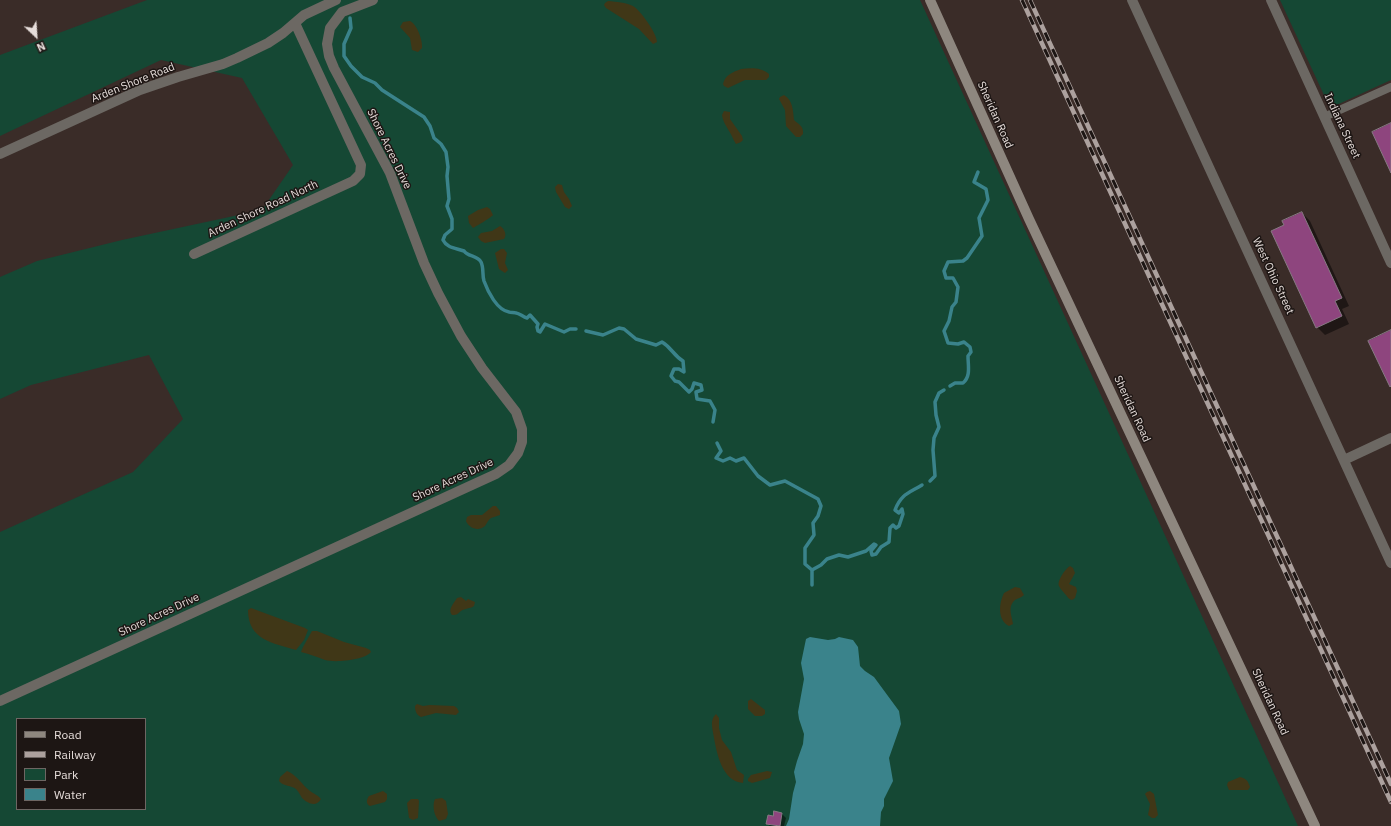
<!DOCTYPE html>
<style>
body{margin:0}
#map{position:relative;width:1391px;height:826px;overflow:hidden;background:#3a2c28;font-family:"IBM Plex Sans",sans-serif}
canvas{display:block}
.legend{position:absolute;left:16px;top:718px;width:130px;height:92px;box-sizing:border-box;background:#1d1614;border:1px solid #6d6663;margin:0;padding:5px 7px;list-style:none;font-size:12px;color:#e6ddda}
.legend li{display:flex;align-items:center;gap:8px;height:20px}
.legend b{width:20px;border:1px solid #6d6663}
.north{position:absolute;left:16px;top:16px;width:40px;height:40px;-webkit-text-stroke:3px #1d1614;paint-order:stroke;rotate:155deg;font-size:11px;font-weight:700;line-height:16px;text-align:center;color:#e6ddda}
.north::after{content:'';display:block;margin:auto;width:14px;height:18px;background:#e6ddda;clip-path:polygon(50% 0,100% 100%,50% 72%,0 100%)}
</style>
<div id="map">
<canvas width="1391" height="826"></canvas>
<ul class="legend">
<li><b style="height:5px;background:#8e877f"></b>Road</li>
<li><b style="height:5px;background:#aca19e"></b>Railway</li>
<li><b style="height:11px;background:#154834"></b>Park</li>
<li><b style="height:11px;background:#3a838b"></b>Water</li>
</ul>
<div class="north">N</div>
</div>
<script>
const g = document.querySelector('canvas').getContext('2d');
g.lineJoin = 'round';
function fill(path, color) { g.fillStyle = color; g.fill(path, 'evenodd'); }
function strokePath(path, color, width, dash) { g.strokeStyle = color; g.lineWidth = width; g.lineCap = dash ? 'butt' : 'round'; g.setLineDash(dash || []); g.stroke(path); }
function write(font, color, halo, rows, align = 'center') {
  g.font = font + ' "IBM Plex Sans",sans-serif'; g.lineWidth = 3; g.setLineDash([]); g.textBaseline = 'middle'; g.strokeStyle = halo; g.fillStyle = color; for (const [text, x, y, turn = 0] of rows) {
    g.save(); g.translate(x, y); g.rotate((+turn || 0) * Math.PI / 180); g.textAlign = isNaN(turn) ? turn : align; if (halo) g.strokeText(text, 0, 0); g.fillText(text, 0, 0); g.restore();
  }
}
fill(new Path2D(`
 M147,0H920L1298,826H0V532L133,472L183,419L149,355L31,385L0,399V277L37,261L122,240L262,210L293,165L242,78L161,60L0,136V55ZM17,719H145V809H17Z
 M1280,0H1391V80L1330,108Z`), '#154834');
fill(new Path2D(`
 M608,1C617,2 625,2 633,6C640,10 657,33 657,42L653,44L639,29L606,8L604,5L605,3Z
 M410,21C417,24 423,41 422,48L418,52L412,50L410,38L400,27L403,22Z
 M741,69C750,68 761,67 769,74V77L766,80H745L728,88L724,86L723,84C725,75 733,72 741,69Z
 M784,95C793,100 793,111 794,120C798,124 804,126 803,134L800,137H796L786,126L785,110L779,99L780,97Z
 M724,111L730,112V119L742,136L743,140L741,142L736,144C733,140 732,135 729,131C726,125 723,122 722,115Z
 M558,184L562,185L564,192L569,199L572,206L569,209L565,207L556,192L555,187Z
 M487,207L490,209L493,215C492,217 475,227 473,228L469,223L468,216L478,210Z
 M500,226C505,229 507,235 504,239L485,243L481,241L478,237L481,233L492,231Z
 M501,249H504L507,253L505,263L508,270L505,273L499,269L495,253Z
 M493,506H496L500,511V515C497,516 494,517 491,518C488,520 487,523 485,526C478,532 469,528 466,521L467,517L471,515H482Z
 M1070,566L1073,568L1075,573L1069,584L1076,587L1077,591L1075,598L1072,600C1068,599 1068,597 1065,594C1063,591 1060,589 1059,586C1057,581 1065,569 1070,566Z
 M1015,587L1020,588L1024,595C1021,598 1018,598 1015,600C1007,607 1012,616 1013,624L1009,626C997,620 999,603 1004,593Z
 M461,597L466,601L468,599L475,602L474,606C470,609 465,608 461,611C457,614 458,615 452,615C447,610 454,603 457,598Z
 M251,608L305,628L308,630L304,640L296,650C273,643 248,640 248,610Z
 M312,631H317L344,642L366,648L370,650L371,652C365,660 335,663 325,660C317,657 310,654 301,652L303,647Z
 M751,699L765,710V714L762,716H755L748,709V701Z
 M417,704L423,706L430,705L454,706L457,708L459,712L456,715L436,713L421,717C416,715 415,710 415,706Z
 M716,714L719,718V728L722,740L731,752L737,770L744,775L743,783C722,781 717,754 714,738C713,730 709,720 716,714Z
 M287,771C297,775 302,785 310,791C314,794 318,795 321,799C316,808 307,803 302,798C300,795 299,792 296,789C291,785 284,787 279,781L280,777Z
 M767,771L772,772L770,778L752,783L748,781V779L751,775Z
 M1240,777C1247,779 1248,781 1250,787L1248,790H1229L1227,785L1228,782Z
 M383,791L387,794V799L385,802L370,806C366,804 366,800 369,796Z
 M1150,791L1154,794L1158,815L1155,818H1152L1148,815L1150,804L1145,794L1147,792Z
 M442,798L446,801L448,814L446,819L439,821C434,816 432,805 435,799Z
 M411,799H418L419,801L418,818L413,820L409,818L407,803Z`), '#403717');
fill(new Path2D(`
 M810,637L828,640L835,639L839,637L853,640L858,647L860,666L865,671L874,677L899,711L901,724L889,758L893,781L884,799V806L881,812L880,826H786L789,819L793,793L796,782L794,772L797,761L803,744L804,734L799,719L798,712L804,679L801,663L806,639Z`), '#3a838b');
fill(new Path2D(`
 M1302,213L1310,221L1349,306L1342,309L1349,324L1325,335L1317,327L1285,226Z
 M775,812L782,814L786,818L784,826H770L767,824L774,817Z`), '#0007');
strokePath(new Path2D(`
 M350,18L351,28L344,44V56L351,66L362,77L375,83L382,90L424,117L430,126L434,138L441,144L446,152L448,167L447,176L449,199L447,206L452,219V229L445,235L443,240C447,248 455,248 464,251C468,257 477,255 481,262C484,268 482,275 484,281C488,292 497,310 509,312C511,313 514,312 516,313C519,313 523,317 527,318L530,315L538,324L537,327L538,331L540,332L545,324L564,332L570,329H576
 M586,331L603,335L619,328L624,329L636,339L656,345L662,342C672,348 673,355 683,361L684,372L679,369H674L671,376L675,381L679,382L689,392L692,389L694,383L701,385L702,390L696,392L697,399L710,401L715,410L713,422
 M950,386L955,383H963C971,376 968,366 968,356L971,352L970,347L964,342L958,344L948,343L944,331L949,321L952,307L956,302L958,287L953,278H946L944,271L948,262L963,261L967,258L982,236L979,218L988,200L986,189L974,182L978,172
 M717,443L721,451L716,458L723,461L730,458L736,461L744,458L758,476L770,485L785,481L818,499L821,506L818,516L813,523L814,535L805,548V564L812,570
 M930,481L935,476L933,450L934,438L939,427L936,415L935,402L939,393L944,390
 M812,570L821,565L827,559L839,555L848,557L866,551L874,544L876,545L871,551L872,555L876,554L881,547L889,542L890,528L893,525L896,528L899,526L903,514L902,509L899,513L895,510C901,494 909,493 922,485
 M812,570V585`), '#3a838b', 3.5);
const building = new Path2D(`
 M1391,123V173L1372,132Z
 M1302,212L1342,298L1335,301L1342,316L1316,328L1271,231L1284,225L1282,221Z
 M1391,330V386L1390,387L1368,341Z
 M774,811L782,813L780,826L766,824L768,815L773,816Z`);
fill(building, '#8e457e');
strokePath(building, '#867982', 1);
strokePath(new Path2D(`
 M1324,117L1391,87`), '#6c6863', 8);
strokePath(new Path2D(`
 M1132,0L1391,563
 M1271,0L1391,263
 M0,154L140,90L178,77L223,64L237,58L268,43L283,33L304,15L336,0
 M194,254L353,181L360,174L361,165L295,23
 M1344,460L1391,438
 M0,701L496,474L509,465L518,453L522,442V429L516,412L482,368L461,336L438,293L424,263L390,173L334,68L329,56L327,44L330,28L342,12L373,0`), '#6c6863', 10);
strokePath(new Path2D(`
 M930,0L1029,219L1315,826`), '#8e877f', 10);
const rail = new Path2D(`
 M1022,0L1391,802
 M1030,0L1391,784`);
strokePath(rail, '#aca19e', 4.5);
strokePath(rail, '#1d1614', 3, [9]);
write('11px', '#e6ddda', '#1d1614', [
 ["Arden Shore Road",133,83,-22],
 ["Sheridan Road",995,115,66],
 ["Indiana Street",1342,126,65],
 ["Shore Acres Drive",389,149,64],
 ["Arden Shore Road North",263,209,-25],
 ["West Ohio Street",1273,276,65],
 ["Sheridan Road",1132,409,65],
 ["Shore Acres Drive",453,480,-25],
 ["Shore Acres Drive",159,615,-25],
 ["Sheridan Road",1270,702,65]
]);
</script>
